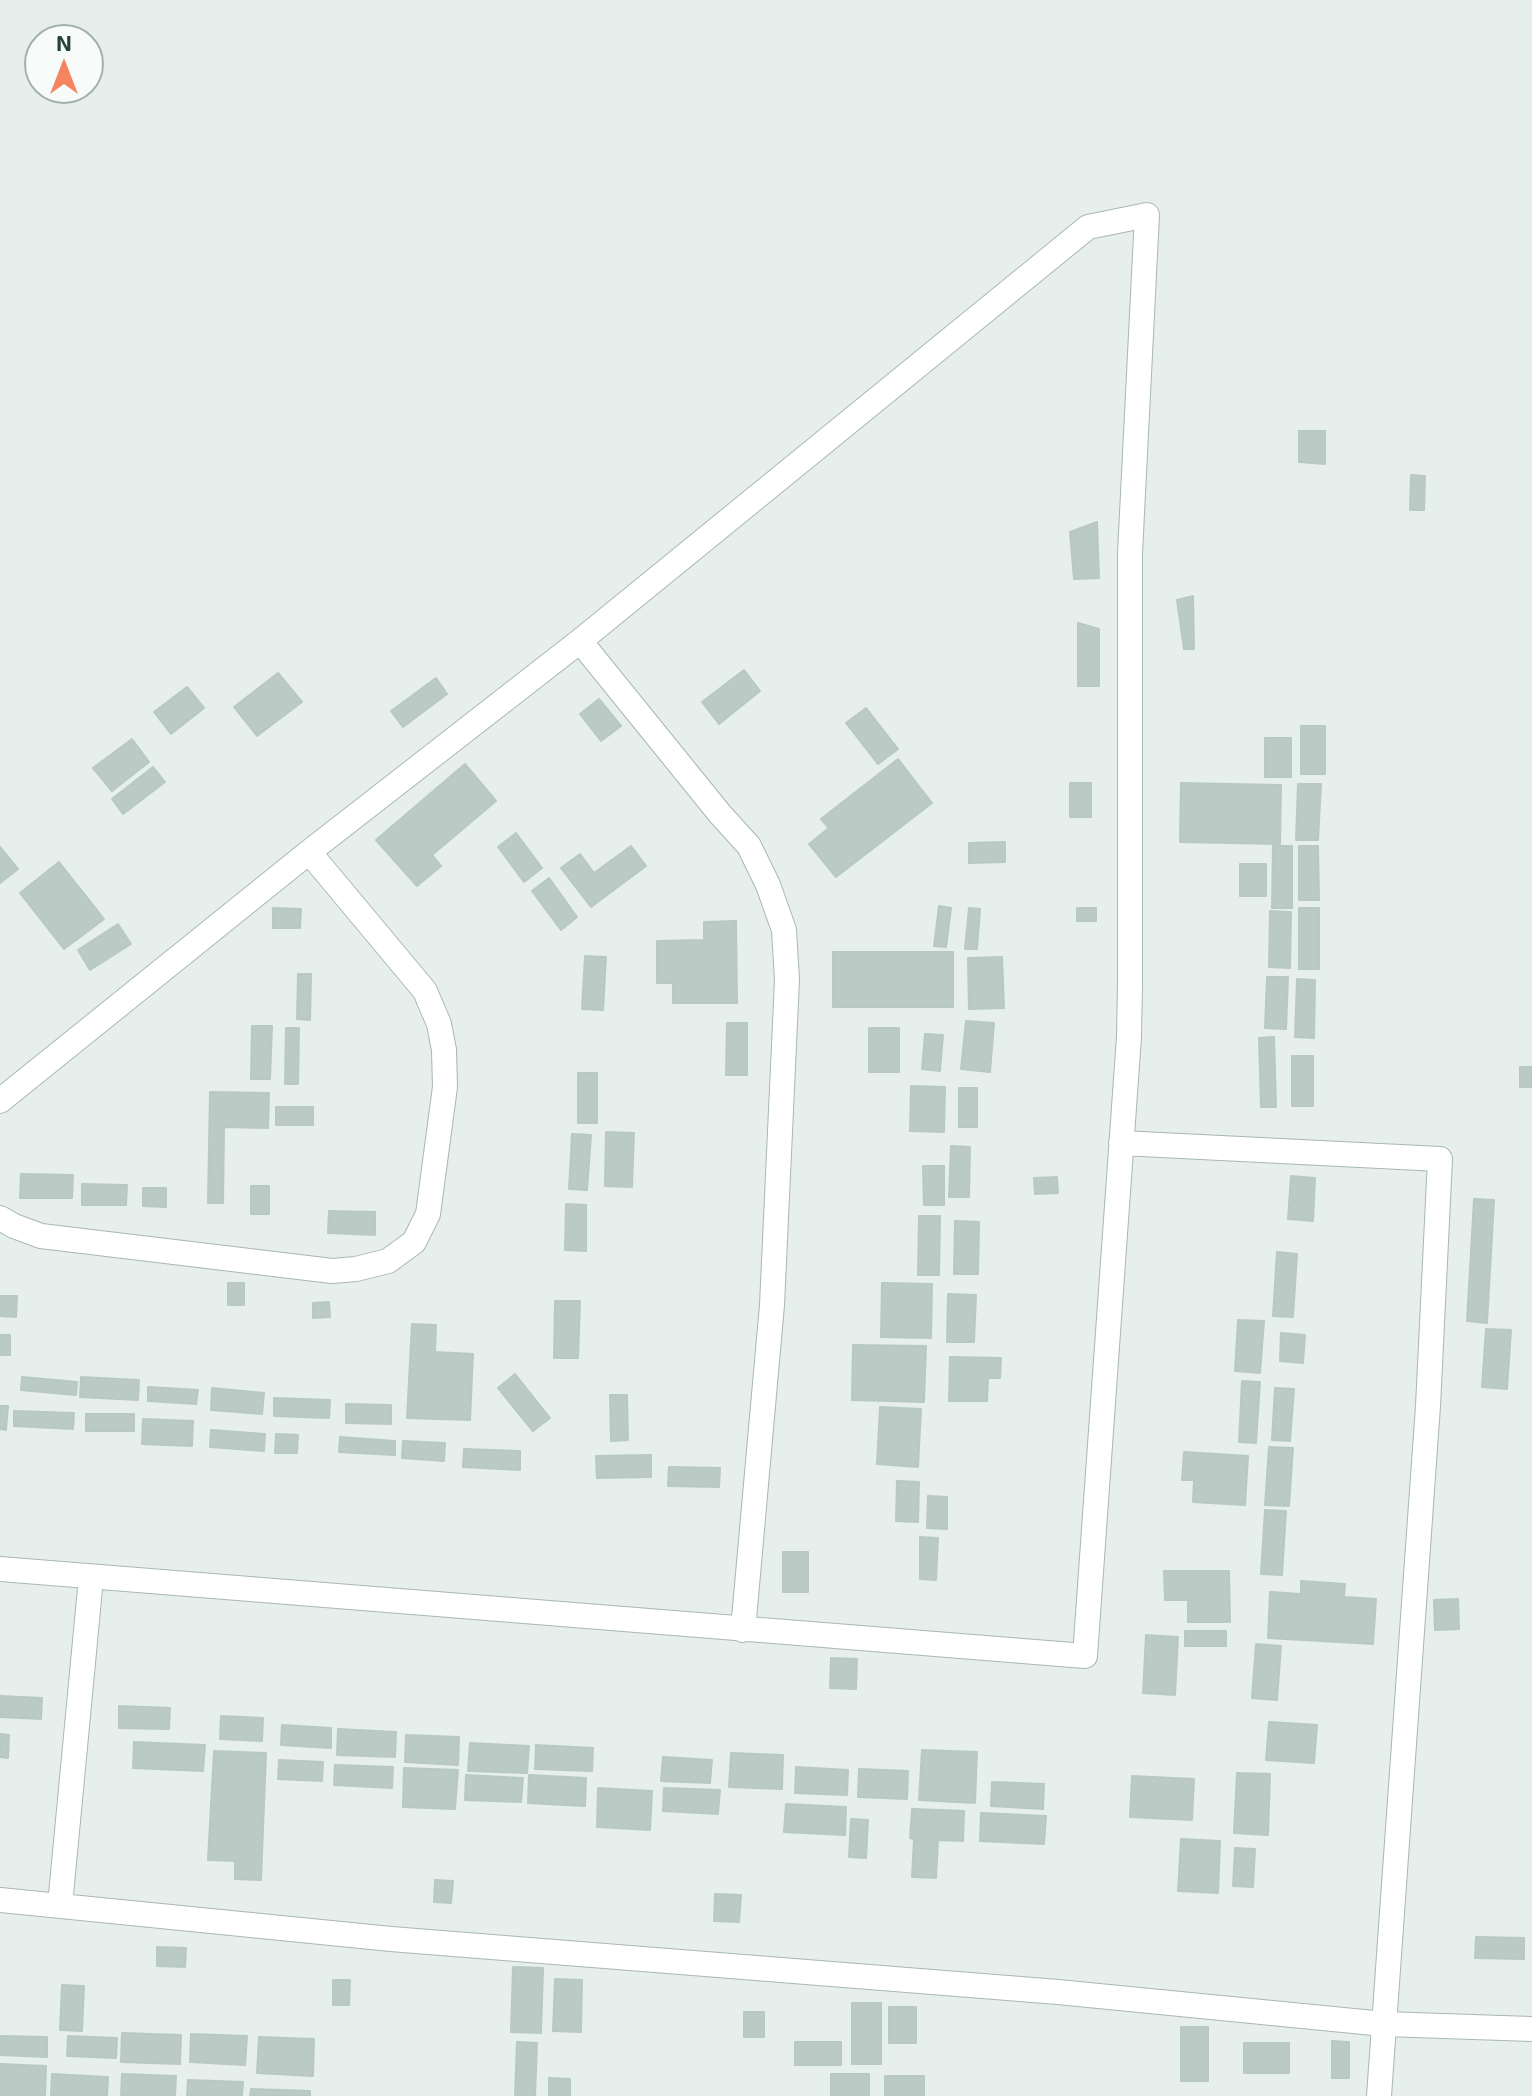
<!DOCTYPE html>
<style>
body{margin:0}
#map{position:relative;width:1532px;height:2096px;overflow:hidden;background:#e6efeb;font-family:"Exo 2",sans-serif}
canvas{display:block}
.north{position:absolute;left:24px;top:24px;width:80px;height:80px;box-sizing:border-box;background:#f7fbf9;border:2px solid #a3b1ad;border-radius:50%;rotate:0deg;font-size:22px;font-weight:700;line-height:32px;text-align:center;color:#24423a}
.north::after{content:'';display:block;margin:auto;width:28px;height:36px;background:#f4845f;clip-path:polygon(50% 0,100% 100%,50% 72%,0 100%)}
</style>
<div id="map">
<canvas width="1532" height="2096"></canvas>
<div class="north">N</div>
</div>
<script>
const g = document.querySelector('canvas').getContext('2d');
g.lineJoin = 'round';
function fill(path, color) { g.fillStyle = color; g.fill(path, 'evenodd'); }
function strokePath(path, color, width, dash) { g.strokeStyle = color; g.lineWidth = width; g.lineCap = dash ? 'butt' : 'round'; g.setLineDash(dash || []); g.stroke(path); }
const building = new Path2D(`
 M1299,431H1325V464L1299,462Z
 M1411,475L1425,476L1424,510H1410Z
 M1097,522L1099,578L1074,579L1070,532Z
 M1193,596L1194,649H1184L1177,600Z
 M1078,623L1099,629V686H1078Z
 M744,670L760,691L719,724L702,702Z
 M278,673L302,702L257,736L234,707Z
 M436,678L447,694L403,727L391,711Z
 M187,687L204,708L171,734L154,712Z
 M599,699L621,726L601,741L580,714Z
 M866,708L898,749L878,764L846,723Z
 M1301,726H1325V774H1301Z
 M1265,738H1291V777H1265Z
 M132,739L149,762L112,791L93,768Z
 M898,759L932,803L836,877L809,844L829,828L821,819Z
 M465,764L496,801L432,855L441,866L417,886L376,840Z
 M153,767L165,782L123,814L112,799Z
 M1070,783H1091V817H1070Z
 M1181,783L1281,785L1280,844L1180,842Z
 M1298,784H1321L1318,840H1296Z
 M516,833L542,868L524,882L498,847Z
 M1005,842V862L969,863V843Z
 M631,846L646,866L591,907L561,868L580,854L594,873Z
 M1273,846H1292V908H1272Z
 M1299,846H1318L1319,900H1299Z
 M0,847L18,869L0,883Z
 M59,862L104,919L64,949L20,893Z
 M1240,864H1266V896H1240Z
 M549,878L577,917L561,930L532,891Z
 M939,906L951,908L946,947L934,946Z
 M273,908L301,909L300,928H273Z
 M969,908L980,909L977,949H965Z
 M1077,908H1096V921H1077Z
 M1299,908H1319V969H1299Z
 M1270,911L1291,912L1290,968L1269,967Z
 M736,921L737,1003H673V983H657V941L704,940V922Z
 M118,924L131,944L90,970L78,950Z
 M833,952H953V1007H833Z
 M585,956L606,957L603,1010L582,1009Z
 M1002,957L1004,1008L969,1009L968,958Z
 M298,974H311L310,1020L297,1019Z
 M1267,977H1288L1286,1029L1265,1028Z
 M1297,979L1315,980L1314,1038L1295,1037Z
 M966,1021L994,1023L990,1072L961,1069Z
 M727,1023H747V1075H726Z
 M252,1026H272L270,1079H251Z
 M286,1028H299L298,1084H285Z
 M869,1028H899V1072H869Z
 M925,1034L943,1035L940,1071L922,1069Z
 M1274,1037L1276,1107H1261L1259,1038Z
 M1292,1056H1313V1106H1292Z
 M1520,1067H1532V1087H1520Z
 M578,1073H597V1123H578Z
 M911,1086L945,1087L944,1132L910,1131Z
 M959,1088H977V1127H959Z
 M210,1092L269,1093L268,1128L224,1127L223,1203H208Z
 M276,1107H313V1125H276Z
 M606,1132L634,1133L632,1187L605,1186Z
 M572,1134L591,1135L587,1190L569,1189Z
 M951,1146L970,1147L969,1197H949Z
 M923,1166H944V1205H924Z
 M21,1174L73,1175L72,1198H20Z
 M1291,1176L1315,1178L1313,1221L1288,1219Z
 M1057,1177L1058,1193L1035,1194L1034,1178Z
 M82,1184L127,1185L126,1205H82Z
 M251,1186H269V1214H251Z
 M143,1188H166V1207L143,1206Z
 M1474,1199L1494,1200L1487,1323L1467,1321Z
 M566,1204L586,1205V1251L565,1250Z
 M329,1211L375,1212V1235L328,1233Z
 M919,1216H940L939,1275H918Z
 M955,1221L979,1222L978,1274H954Z
 M1277,1252L1297,1254L1293,1317L1273,1316Z
 M228,1283H244V1305H228Z
 M882,1283L932,1284L931,1338L881,1337Z
 M948,1294L976,1295L974,1342H947Z
 M0,1296H17L16,1317L0,1316Z
 M555,1301H580L578,1358H554Z
 M329,1302L330,1317L313,1318V1303Z
 M1238,1320L1264,1321L1260,1373L1235,1371Z
 M412,1324L436,1325L435,1352L473,1354L470,1420L407,1418Z
 M1486,1329L1511,1330L1507,1389L1482,1387Z
 M1281,1333L1305,1335L1303,1363L1280,1361Z
 M0,1335H10V1355H0Z
 M853,1345L926,1346L924,1402L852,1400Z
 M950,1357L1001,1358L1000,1378H988L987,1401H949Z
 M515,1374L550,1418L533,1431L498,1388Z
 M22,1377L77,1382L76,1395L21,1390Z
 M81,1377L139,1380L138,1400L80,1397Z
 M1242,1381L1260,1382L1256,1443L1239,1442Z
 M148,1387L198,1390L196,1404L148,1401Z
 M212,1388L264,1393L262,1414L211,1410Z
 M1275,1388L1294,1389L1290,1441L1272,1440Z
 M610,1395H627L628,1440L611,1441Z
 M274,1398L330,1400L329,1418L274,1416Z
 M346,1404L391,1405V1424L346,1423Z
 M0,1406H8L6,1430L0,1429Z
 M880,1407L921,1409L918,1467L877,1464Z
 M14,1411L74,1413L73,1429L14,1426Z
 M86,1414H134V1431H86Z
 M143,1419L193,1421L192,1446L142,1444Z
 M211,1430L265,1434L264,1451L210,1447Z
 M276,1434L298,1435L297,1453H275Z
 M340,1437L395,1441V1455L339,1452Z
 M403,1441L445,1443L444,1461L402,1458Z
 M1269,1447L1293,1448L1289,1506L1265,1505Z
 M464,1449L520,1451V1470L463,1467Z
 M1184,1452L1248,1456L1245,1505L1193,1502L1194,1480H1182Z
 M651,1455V1477L597,1478L596,1456Z
 M669,1467L720,1468L719,1487L668,1486Z
 M897,1481L919,1482L918,1522L896,1521Z
 M928,1496L947,1497V1529L927,1528Z
 M1265,1510L1286,1511L1282,1575L1261,1574Z
 M920,1537L938,1538L936,1580L920,1579Z
 M783,1552H808V1592H783Z
 M1164,1571H1229L1230,1622H1188V1600H1165Z
 M1301,1581L1345,1584L1344,1597L1376,1599L1373,1644L1268,1638L1270,1592L1301,1594Z
 M1458,1599L1459,1629L1435,1630L1434,1600Z
 M1185,1631H1226V1646H1185Z
 M1146,1635L1178,1637L1175,1695L1143,1693Z
 M1256,1644L1281,1646L1277,1700L1252,1698Z
 M831,1658L857,1659L856,1689L830,1688Z
 M0,1696L42,1698L41,1719L0,1717Z
 M119,1706L170,1708L169,1729L119,1728Z
 M221,1716L263,1718L262,1741L220,1739Z
 M1269,1722L1317,1725L1314,1763L1266,1760Z
 M282,1725L331,1728V1748L281,1745Z
 M338,1729L396,1732L395,1757L337,1755Z
 M0,1734L9,1735L8,1758L0,1757Z
 M406,1735L459,1737L458,1765L405,1762Z
 M134,1742L205,1745L203,1771L133,1768Z
 M470,1743L529,1746L527,1773L468,1771Z
 M536,1745L593,1748L592,1771L535,1769Z
 M922,1750L977,1752L975,1803L919,1800Z
 M214,1751L266,1753L261,1880L235,1879V1861L208,1860Z
 M731,1753L783,1755L782,1789L729,1787Z
 M663,1757L712,1760L710,1783L661,1781Z
 M279,1760L323,1762L322,1781L278,1779Z
 M335,1765L393,1767L392,1788L334,1785Z
 M796,1767L848,1770L847,1795L795,1793Z
 M404,1768L458,1770L455,1809L403,1807Z
 M859,1769L908,1771L907,1799L858,1797Z
 M1237,1773L1270,1774L1268,1835L1234,1833Z
 M466,1775L523,1778L521,1802L465,1800Z
 M529,1775L586,1778L585,1806L528,1803Z
 M1132,1776L1194,1779L1192,1820L1130,1817Z
 M992,1782L1044,1784L1043,1809L991,1806Z
 M598,1788L652,1791L650,1830L597,1827Z
 M664,1788L720,1790L718,1814L663,1811Z
 M786,1804L846,1807L845,1835L784,1832Z
 M912,1809L964,1811L963,1841L938,1840L936,1878L912,1877L914,1839L910,1838Z
 M981,1813L1046,1816L1044,1844L980,1841Z
 M851,1819L868,1820L866,1858L849,1857Z
 M1181,1839L1220,1841L1218,1893L1178,1891Z
 M1235,1848L1255,1849L1253,1887L1233,1886Z
 M435,1880L453,1881L451,1903L434,1902Z
 M715,1894L741,1895L739,1922L714,1921Z
 M1476,1937L1524,1938V1959L1475,1958Z
 M157,1947L186,1948L185,1967L157,1966Z
 M513,1967L543,1968L541,2033L511,2032Z
 M555,1979L582,1980L581,2032L553,2031Z
 M333,1980H350L349,2005H333Z
 M62,1985L84,1986L82,2031L60,2030Z
 M852,2003H881V2064H852Z
 M889,2007H916V2043H889Z
 M744,2012H764V2037H744Z
 M1181,2027H1208V2081H1181Z
 M122,2033L181,2035L180,2064L121,2062Z
 M191,2034L247,2036L245,2065L190,2062Z
 M0,2036L47,2037V2057L0,2055Z
 M68,2036L117,2038L116,2058L67,2056Z
 M259,2037L314,2039L313,2076L257,2073Z
 M1332,2041L1349,2042V2078H1332Z
 M517,2042L537,2043L535,2096H515Z
 M795,2042H841V2065H795Z
 M1244,2043H1289V2073H1244Z
 M0,2064L46,2066L45,2096L0,2095Z
 M52,2074L108,2077L107,2096H51Z
 M122,2074L176,2076L175,2096H121Z
 M831,2074H869V2096H831Z
 M885,2076H924V2096H885Z
 M549,2078L570,2079V2096H549Z
 M188,2080L243,2082L242,2096H187Z
 M251,2089L310,2091V2096H250Z`);
fill(building, '#bbcac4');
strokePath(building, '#b8c9c2', 2);
const minor = new Path2D(`
 M580,641L720,814L749,846L768,885L784,930L787,980L772,1305L743,1630
 M0,1101L309,852L580,641L1088,227L1147,215L1130,553V985L1129,1037L1085,1656L0,1569
 M1121,1143L1440,1159L1428,1406L1379,2096
 M0,1218L14,1226L41,1236L332,1271L356,1269L388,1261L414,1242L428,1214L445,1087L444,1050L439,1024L425,991L309,852
 M0,1900L391,1939L1058,1992L1384,2024L1532,2029
 M60,1905L91,1578`);
strokePath(minor, '#a8b8b2', 26);
strokePath(minor, '#fff', 24);
</script>
